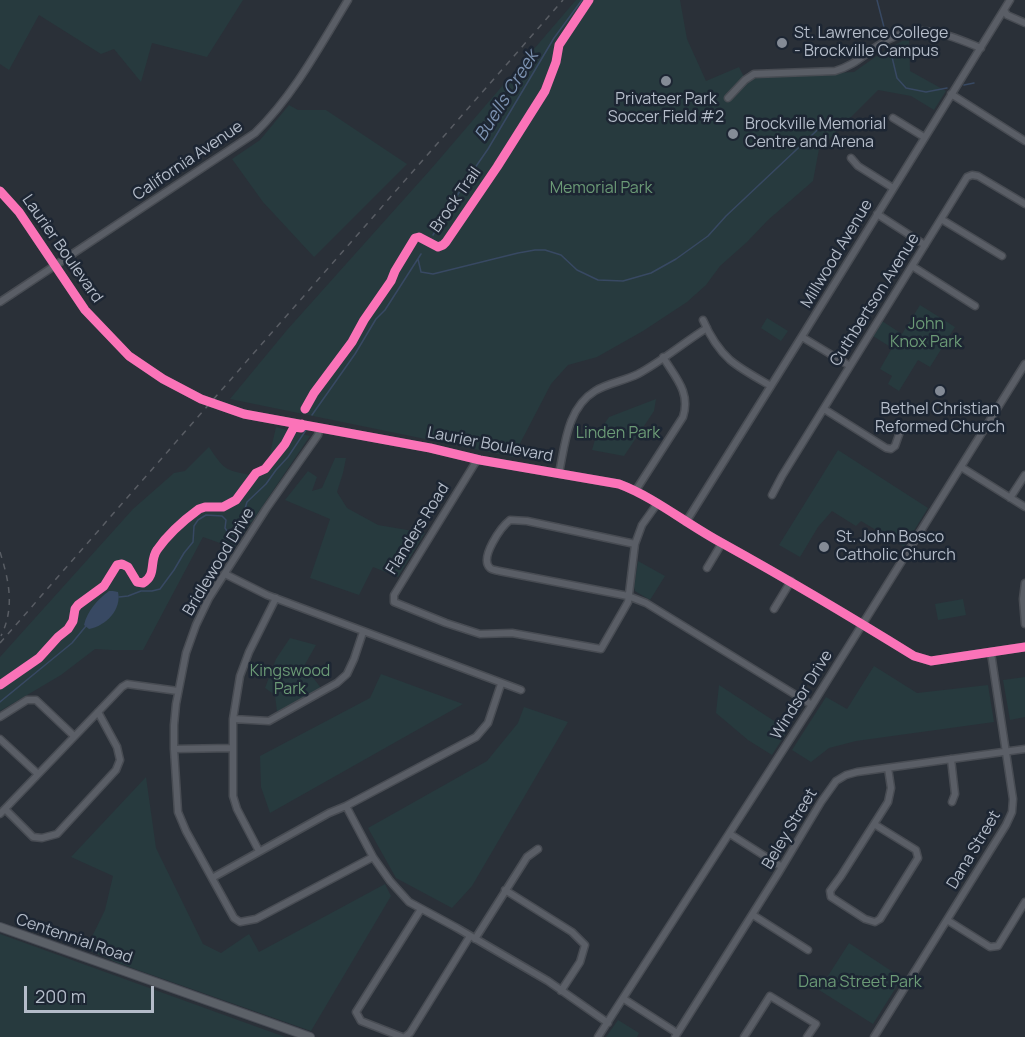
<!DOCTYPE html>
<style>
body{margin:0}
#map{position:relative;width:1025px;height:1037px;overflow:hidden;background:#2a3038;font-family:Manrope,sans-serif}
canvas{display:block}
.scale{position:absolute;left:24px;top:986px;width:130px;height:27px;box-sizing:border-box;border:3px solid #b4bcc9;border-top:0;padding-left:8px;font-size:18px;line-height:21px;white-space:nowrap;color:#b4bcc9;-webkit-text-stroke:4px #1d2633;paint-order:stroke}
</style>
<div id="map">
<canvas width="1025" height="1037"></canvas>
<div class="scale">200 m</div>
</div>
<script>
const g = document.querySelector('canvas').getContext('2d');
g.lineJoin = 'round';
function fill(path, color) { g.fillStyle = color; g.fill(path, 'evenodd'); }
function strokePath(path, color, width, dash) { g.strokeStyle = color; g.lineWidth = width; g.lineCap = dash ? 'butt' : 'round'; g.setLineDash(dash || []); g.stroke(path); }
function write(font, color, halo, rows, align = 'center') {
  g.font = font + ' Manrope,sans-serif'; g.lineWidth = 5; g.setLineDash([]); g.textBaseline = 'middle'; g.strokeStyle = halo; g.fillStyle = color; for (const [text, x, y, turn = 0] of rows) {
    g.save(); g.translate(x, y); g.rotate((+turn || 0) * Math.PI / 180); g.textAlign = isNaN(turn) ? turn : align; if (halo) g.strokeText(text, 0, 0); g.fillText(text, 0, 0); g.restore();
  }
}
fill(new Path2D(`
 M0,0H243L207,57L152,43L141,82L114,49L101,54L39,15L9,70L0,64Z
 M576,0H680L687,39L706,81L739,67L746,81L754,77L854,72L881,53L902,41L909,40L910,71L946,91L934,110L911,96L878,90L819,149L813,181L768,220L747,242L720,266L706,285L687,302L643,331L597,357L568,365L551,384L513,457L230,399L287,330L431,169Z
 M289,105L298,110H326L407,164L314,257L263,202L232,159L260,140Z
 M920,305L955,327L930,367L918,360L899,391L888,384L892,376L880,369L892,348L873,336L882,321L902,334Z
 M767,318L788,331L781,341L761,328Z
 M656,399L654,411L624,456L592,450L596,436L609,417Z
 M276,427L310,436L234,548L203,537L143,650H112L95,649L61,675L0,711V657L133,509L174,473L185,471L209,447C226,473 227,470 255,476L268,462Z
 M838,450L928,508L904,547L861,521L856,526L832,511L818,527L800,557L779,545Z
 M335,458H346L343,473L337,492L347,508L378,525L425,533L398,577L373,567L359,595L310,578L330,519L285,500L308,471L317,477L312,491L322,488Z
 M638,561L665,576L650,600L635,591L634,587Z
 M963,599L966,615L938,620L935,604Z
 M290,638L316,645L304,666L321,688L277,712L275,695L265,688L276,659Z
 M874,666L917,693L988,685L994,722L856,741L829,748L811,762L792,750L826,697L847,709Z
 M381,674L463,704L270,813L261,787L260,756L370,698Z
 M1025,677V717L1010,720L1003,680Z
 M719,685L788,730L772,755L748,740L716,713Z
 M524,707L568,722L472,886L452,908L396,878L368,828L487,761L518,723Z
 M146,777L156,848L203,944L221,953L249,934L259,952L385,884L391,896L311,1031L118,963L86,949L105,910L113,876L71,857Z
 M0,934L285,1037H0Z
 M849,943L902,978L873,1024L819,990Z
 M618,1020L639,1033L637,1037H606Z`), '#273a3e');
fill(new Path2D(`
 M109,591H113L118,592C122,609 106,626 89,629L84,625C87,611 98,599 109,591Z`), '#384963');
strokePath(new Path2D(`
 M877,0L885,31
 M892,57L897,78L906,88L926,92L947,88
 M964,85L974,83
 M433,235L468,178L488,149L554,38L582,0
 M418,259L421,272L433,274L518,253L535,250H545L561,255L577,270L598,280L623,281L651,273L676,259L708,236L726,216L829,119
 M312,415L355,354L376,319L385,310L421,254
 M119,597L128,596L141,591H152L160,589L174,570L184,553L193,542L194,526L198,520L206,515L222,516L226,520L225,528L229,534C237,536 243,530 246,523L243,515L247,502L266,484L276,470L288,457L306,430
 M0,702L72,643L86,626`), '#384963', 1.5);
const minor = new Path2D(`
 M1004,10L1007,15L1025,23
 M951,94L1025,141
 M728,98L745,80L754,74L835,71C855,65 862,56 879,45C916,20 943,33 981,48
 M893,118L924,137
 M851,158L858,166L893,188
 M0,191L19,212L85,310L129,356L163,379L201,399L244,414L430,448L480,460L619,484C654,497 688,525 722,543C787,579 851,617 914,656L931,661L1025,647
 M877,214L925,245
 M941,219L1002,256
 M912,266L975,306
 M0,302L255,133C294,95 320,46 348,0
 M703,320C709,334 719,350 730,360C742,370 757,378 771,386
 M802,337L850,366
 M824,409L886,448L891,449L895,446L902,426
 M320,428L318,435L266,509L209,598L196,625L186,653L176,704L174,725V749L178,812L186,831L234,918L240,922L256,919L373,857
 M477,460L394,595V602L446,623L480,634L512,633L601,649L628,602L635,544L642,525L657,504
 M961,467L1025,507
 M559,473C565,445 567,408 595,391C608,383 624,381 638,374C662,361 683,343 707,328
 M636,490L683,417C691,392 675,377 663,357
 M772,495L782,476L967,177L972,175L978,176L1025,204
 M1010,498L1025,475
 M686,522L804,333L1010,0
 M635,544L527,521L510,520C501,527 479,558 490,568C492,570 496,570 499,571L628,596L646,603L812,705
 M707,568L722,543
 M225,574L267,595L521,690
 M1025,583L1023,599L1025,624
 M774,609L791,581
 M0,717L27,700H36L74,736
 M233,719L269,721L337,683L347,674L354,659L363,632
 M0,739L38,774
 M174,749L232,748
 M951,759L955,794L952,802
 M346,806L373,857L390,881L409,902L457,928L548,981L608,1023
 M5,809L33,837L42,838L57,834L116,770L120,760L117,747L98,712
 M0,814L122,687L127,684L178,691
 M874,824L916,850L918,858L880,919L875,922L865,919L831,897L830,891L841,876L888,802L891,788L888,768
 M730,834L782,867
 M259,851L237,809L233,796V719L240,676L249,652L276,598
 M212,878L329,813L346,806L476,737L488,723L501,684
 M505,890L572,932L585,945L580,962L561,991
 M753,915L808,950
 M947,920L990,947L998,946L1025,902
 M475,939L527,857L538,849
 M624,999L677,1033
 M402,1037L361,1021L356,1012L421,909
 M405,1037L410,1033L470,936
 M598,1037L812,705L1025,364
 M675,1037L779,872L821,802L836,781L846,775L857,772L1025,749
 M744,1037L770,996L816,1024L807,1037
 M874,1037L1006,825L1012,812L1013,799L991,653`);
const major = new Path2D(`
 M0,927L310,1037`);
strokePath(minor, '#484c53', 9);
strokePath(major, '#484c55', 10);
strokePath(minor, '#5a5e66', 6);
strokePath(major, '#5c6168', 8);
strokePath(new Path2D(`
 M0,552C9,581 15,607 1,636
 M0,643L563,0`), '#595d64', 1.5, [6, 6]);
strokePath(new Path2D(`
 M0,191L19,212L85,310L129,356L163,379L201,399L244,414L430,448L480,460L619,484C654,497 688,525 722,543C787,579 851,617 914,656L931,661L1025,647
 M305,409L314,393L352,342L364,320L391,281L395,271L415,238L419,237L438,247L443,245L446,242L497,167L545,91L556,62L559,45L589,0
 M0,685L39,658L58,637L68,629L73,621L75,609L78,605L104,586L117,565L122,564L128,567L137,582L143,583C157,575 149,561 157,550C168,534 184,520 199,509L205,507H223L236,500L256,473L265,469L285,444L294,427L301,428L302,424`), '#fb73b8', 9);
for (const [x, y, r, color] of [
 [782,43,6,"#848b96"],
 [666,81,6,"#848b96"],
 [733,134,6,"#848b96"],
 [940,391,6,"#848b96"],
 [824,547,6,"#848b96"]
]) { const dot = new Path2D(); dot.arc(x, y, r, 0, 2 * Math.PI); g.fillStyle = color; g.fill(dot); strokePath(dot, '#1d2633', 2); }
write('16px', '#b4bcc9', '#1d2633', [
 ["St. Lawrence College",794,34],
 ["- Brockville Campus",794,52],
 ["Privateer Park",666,100,"center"],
 ["Soccer Field #2",666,118,"center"],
 ["Brockville Memorial",745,125],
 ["Centre and Arena",745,143],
 ["Bethel Christian",940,410,"center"],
 ["Reformed Church",940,428,"center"],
 ["St. John Bosco",836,538],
 ["Catholic Church",836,556]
], 'left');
write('16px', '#b4bcc9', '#1d2633', [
 ["California Avenue",188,161,-34],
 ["Brock Trail",456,200,-55],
 ["Laurier Boulevard",62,249,55],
 ["Millwood Avenue",837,254,-59],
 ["Cuthbertson Avenue",875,300,-58],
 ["Laurier Boulevard",490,445,11],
 ["Flanders Road",418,529,-58],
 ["Bridlewood Drive",219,562,-59],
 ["Windsor Drive",802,695,-58],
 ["Beley Street",790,829,-59],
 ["Dana Street",974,850,-59],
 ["Centennial Road",74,939,19]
]);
write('16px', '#6b9a76', '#1d2633', [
 ["Memorial Park",601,189],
 ["John",926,325],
 ["Knox Park",926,343],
 ["Linden Park",618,434],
 ["Kingswood",290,672],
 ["Park",290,690],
 ["Dana Street Park",860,983]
]);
write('italic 18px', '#7c92b1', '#1d2633', [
 ["Buells Creek",507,96,-58]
]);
</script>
